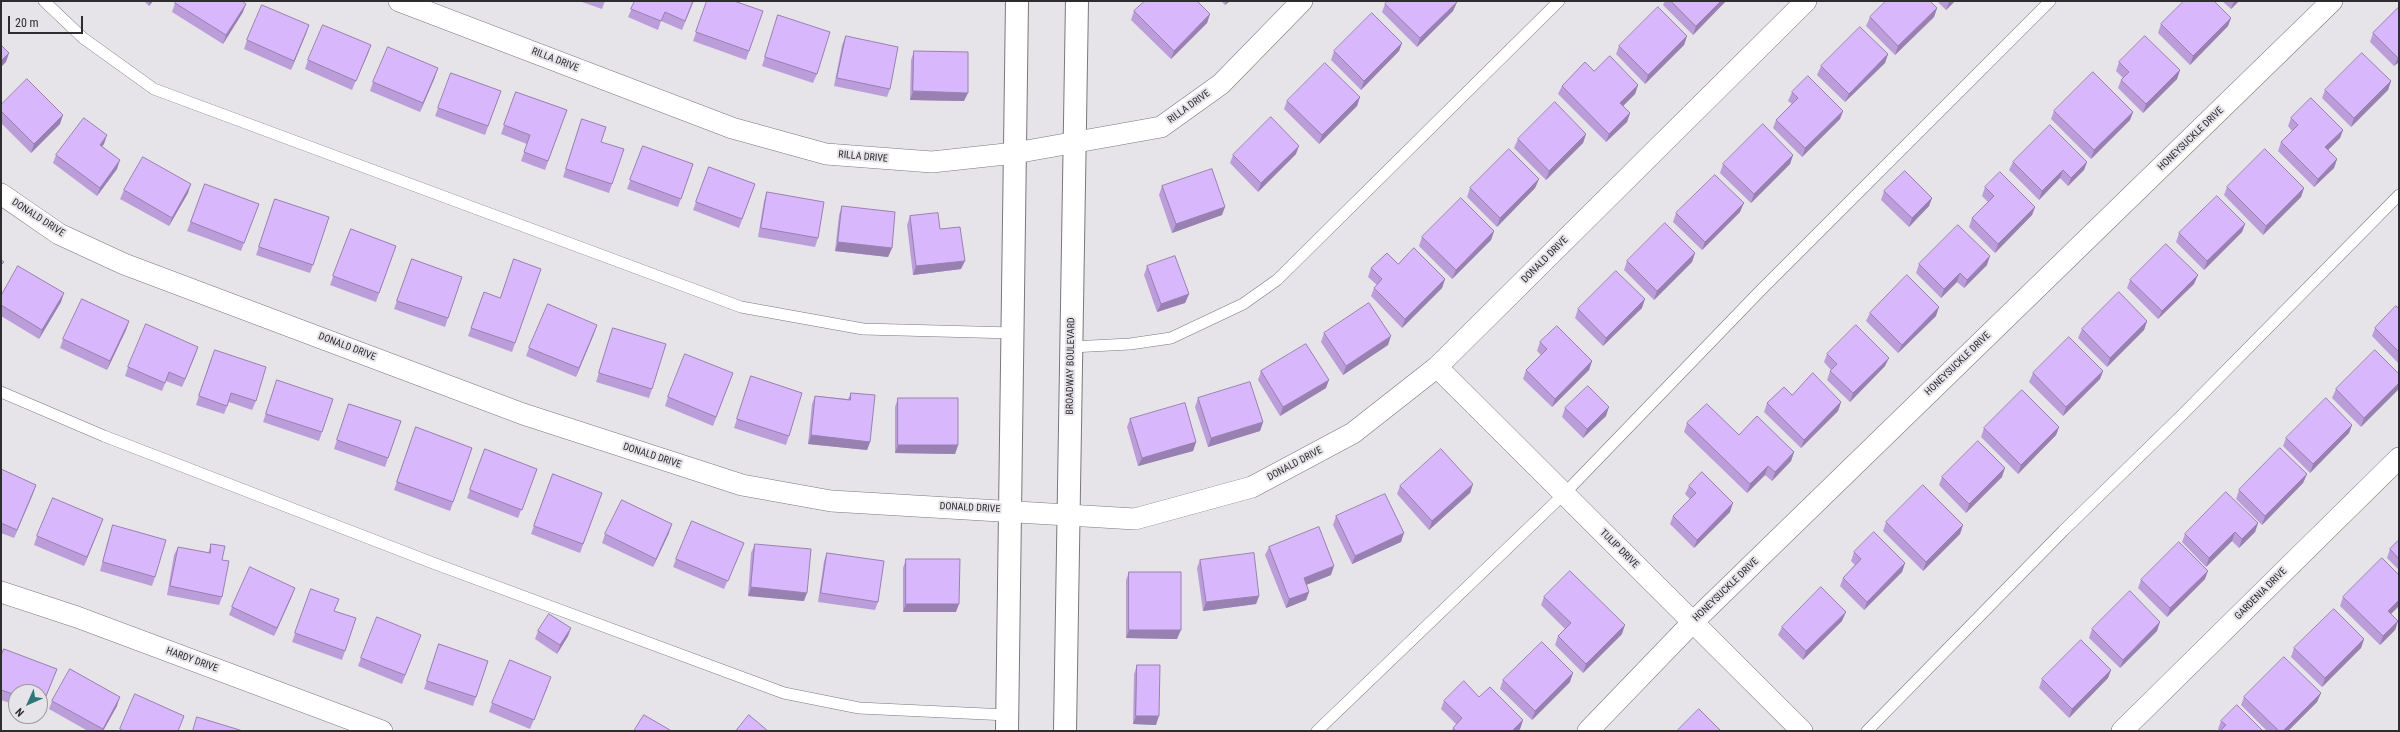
<!DOCTYPE html>
<style>
body{margin:0}
#map{position:relative;width:2400px;height:732px;overflow:hidden;background:#e6e3e9;font-family:"Roboto Condensed",sans-serif}
canvas{display:block}
.frame{position:absolute;inset:0;border:2px solid #2d2c2f;pointer-events:none}
.north{position:absolute;left:8px;top:684px;width:40px;height:40px;box-sizing:border-box;background:#e6e3e9;border:1px solid #9c9a9f;border-radius:50%;rotate:225deg;font-size:11px;font-weight:700;line-height:16px;text-align:center;color:#2d2c2f}
.north::after{content:'';display:block;margin:auto;width:14px;height:18px;background:#2d7778;clip-path:polygon(50% 0,100% 100%,50% 72%,0 100%)}
.scale{position:absolute;left:8px;top:16px;width:75px;height:18px;box-sizing:border-box;border:2px solid #2d2c2f;border-top:0;padding-left:5px;font-size:12px;line-height:14px;white-space:nowrap;color:#2d2c2f;-webkit-text-stroke:3px #e6e3e9;paint-order:stroke}
</style>
<div id="map">
<canvas width="2400" height="732"></canvas>
<div class="frame"></div>
<div class="north">N</div>
<div class="scale">20 m</div>
</div>
<script>
const g = document.querySelector('canvas').getContext('2d');
g.lineJoin = 'round';
function strokePath(path, color, width, dash) { g.strokeStyle = color; g.lineWidth = width; g.lineCap = dash ? 'butt' : 'round'; g.setLineDash(dash || []); g.stroke(path); }
function fill(path, color) { g.fillStyle = color; g.fill(path, 'evenodd'); }
function write(font, color, halo, rows, align = 'center') {
  g.font = font + ' "Roboto Condensed",sans-serif'; g.lineWidth = 4; g.setLineDash([]); g.textBaseline = 'middle'; g.strokeStyle = halo; g.fillStyle = color; for (const [text, x, y, turn = 0] of rows) {
    g.save(); g.translate(x, y); g.rotate((+turn || 0) * Math.PI / 180); g.textAlign = isNaN(turn) ? turn : align; if (halo) g.strokeText(text, 0, 0); g.fillText(text, 0, 0); g.restore();
  }
}
const lane = new Path2D(`
 M44,1L83,38L154,89L741,307L863,329L1013,333
 M1071,347L1130,344L1171,338L1243,304L1277,280L1559,1
 M1,392L104,436L433,563L784,693L859,708L1007,715
 M1317,731L1564,494L1760,291L2050,1
 M1867,731L2063,531L2181,416L2399,195`);
const street = new Path2D(`
 M399,1L732,128L826,154L932,162L1015,153L1161,127L1221,84L1302,1
 M1,194L59,234L124,264L523,414L742,485L831,501L1135,519L1252,487L1353,433L1437,367L1806,1
 M1437,367L1802,731
 M1,592L77,617L382,731
 M1588,731L1692,623L2332,1
 M2122,731L2399,458`);
const primary = new Path2D(`
 M1007,731L1017,1
 M1065,731L1077,1`);
strokePath(lane, '#7a787d', 12);
strokePath(street, '#7a787d', 22);
strokePath(primary, '#7a787d', 24);
strokePath(lane, '#fff', 11);
strokePath(street, '#fff', 21);
strokePath(primary, '#fff', 22);
fill(new Path2D(`
 M144,1H153L149,6Z
 M579,1H605L602,9Z
 M635,1H694L682,30L661,21L658,30L628,17Z
 M707,1L763,11L746,60L693,41Z
 M1221,1H1230L1225,5Z
 M1665,1H1726L1693,35L1663,5Z
 M1937,1H1955L1946,10Z
 M2222,1H2239L2231,9Z
 M1457,2L1453,11L1417,47L1382,12L1385,4Z
 M175,3L243,12L223,44L172,12Z
 M2399,7V62L2394,66L2370,42L2373,33Z
 M1937,8L1934,17L1895,55L1866,26L1870,17Z
 M1134,11L1210,14L1207,23L1171,59L1131,20Z
 M778,15L817,74L813,83L762,66Z
 M2231,18L2228,26L2190,65L2158,33L2161,24Z
 M309,25L291,70L244,49L247,40Z
 M846,36L890,89L887,97L834,86L842,45Z
 M1687,36L1684,45L1645,84L1616,54L1619,46Z
 M1402,43L1399,51L1361,90L1331,60L1334,51Z
 M371,45L352,90L305,69L308,60Z
 M914,51L964,101L910,100L911,60Z
 M1888,54L1885,63L1845,102L1817,75L1821,66Z
 M2119,62L2180,70L2177,79L2143,113L2118,88L2121,80L2123,78L2116,71Z
 M1594,71L1638,85L1635,94L1623,106L1630,113L1627,122L1606,142L1558,94L1562,86Z
 M435,77L420,112L370,91L373,82Z
 M2391,81L2388,90L2351,127L2322,98L2325,90Z
 M501,91L485,135L435,116L438,108Z
 M516,92L567,110L545,170L521,161L527,144L501,134Z
 M1792,92L1843,111L1840,119L1802,157L1773,128L1776,120L1792,104L1788,101Z
 M1360,97L1357,106L1319,144L1284,109L1287,101Z
 M1,105L60,124L31,153L1,123Z
 M2054,111L2133,112L2130,120L2091,159L2051,119Z
 M2291,118L2343,130L2340,138L2328,150L2337,159L2334,168L2314,187L2278,151L2281,142L2292,131L2288,126Z
 M582,119L601,142L612,184L609,193L563,177Z
 M1586,134L1583,143L1546,180L1514,148L1518,139Z
 M104,144L102,146L117,169L97,196L53,163L56,155Z
 M643,146L693,164L678,207L627,189Z
 M1296,154L1258,192L1230,163L1233,155Z
 M1793,155L1790,164L1751,203L1720,173L1723,164Z
 M2013,162H2087L2084,170L2068,186L2060,178L2039,200L2009,170Z
 M709,167L755,184L739,228L693,210Z
 M1539,179L1535,188L1497,227L1467,197L1470,188Z
 M205,184L259,204L241,251L187,231Z
 M1162,186L1222,215L1172,233L1159,195Z
 M1985,187L2035,207L2032,215L1995,253L1969,227L1972,218L1988,202L1982,196Z
 M2227,187L2304,188L2301,197L2263,235L2224,195Z
 M124,190L188,193L169,226L120,199Z
 M1884,191L1932,198L1929,206L1909,227L1881,200Z
 M767,192L818,238L815,247L758,237L764,201Z
 M275,199L313,265L310,273L256,255Z
 M842,206L892,248L888,257L835,251L839,215Z
 M1740,212L1702,250L1673,222L1676,213Z
 M910,216L940,229L961,269L913,275L907,225Z
 M2245,224L2242,232L2204,270L2176,242L2179,233Z
 M351,229L396,246L376,302L330,285Z
 M1494,231L1491,240L1452,279L1419,246L1422,237Z
 M1695,253L1692,262L1654,300L1624,270L1627,261Z
 M412,259L462,277L445,327L394,309Z
 M1398,264L1445,279L1442,288L1402,328L1371,296L1374,288L1377,285L1368,277L1371,268Z
 M1919,264L1987,265L1964,288L1957,282L1941,298L1916,273Z
 M1147,266L1189,294L1185,303L1157,312L1144,275Z
 M541,269L512,352L468,336L484,292L500,298Z
 M2130,280L2194,284L2158,319L2127,288Z
 M1,296L61,302L39,339L1,316Z
 M1642,308L1603,346L1575,318L1578,309Z
 M2399,309V364L2372,336L2375,328Z
 M1870,313L1936,316L1898,353L1866,321Z
 M129,321L126,330L107,370L60,348L63,339Z
 M2147,321L2144,330L2107,367L2078,338L2082,329Z
 M597,325L576,377L526,356L529,348Z
 M613,328L652,389L649,398L596,382Z
 M1324,333L1388,345L1343,375L1321,342Z
 M1540,342L1592,361L1589,370L1552,407L1523,379L1526,370L1541,355L1537,351Z
 M198,347L182,387L166,381L162,391L125,376L128,367Z
 M1827,354L1885,366L1850,402L1827,380L1830,371L1831,370L1824,362Z
 M211,359L256,401L252,410L229,402L224,414L196,405Z
 M1261,371L1326,388L1280,416L1258,380Z
 M2103,371L2100,379L2063,416L2029,382L2033,373Z
 M733,373L713,426L665,406L668,397Z
 M2399,374L2361,427L2332,398L2336,389Z
 M751,376L789,436L786,445L734,428Z
 M274,389L322,432L319,441L263,422Z
 M851,393L870,442L867,450L808,444L812,404L815,396L848,399Z
 M898,398L958,445L955,454L895,453V407Z
 M1198,398L1263,422L1260,431L1208,447L1195,407Z
 M1841,402L1838,411L1801,448L1764,412L1767,403Z
 M349,404L401,421L385,467L334,449Z
 M1565,408L1606,416L1583,438L1562,417Z
 M1130,419L1196,442L1193,451L1138,466L1127,427Z
 M1687,423L1739,435L1794,452L1791,461L1772,481L1765,475L1747,493L1684,432Z
 M2352,425L2349,433L2310,473L2283,446L2286,438Z
 M416,427L472,448L450,511L394,490Z
 M2059,427L2056,435L2018,474L1981,437L1984,428Z
 M485,449L537,469L518,518L467,498Z
 M1,469L36,485L14,538L1,533Z
 M553,474L602,493L580,553L531,534Z
 M2307,474L2303,483L2262,525L2236,499L2239,490Z
 M1942,477H2002L1966,513L1939,485Z
 M1473,484L1470,493L1429,530L1397,494L1400,486Z
 M1689,486L1730,512L1694,548L1670,524L1673,516L1690,499L1685,494Z
 M1336,516L1401,542L1352,564L1333,525Z
 M103,519L84,566L34,545L37,536Z
 M1886,522L1963,525L1960,534L1923,571L1883,531Z
 M2258,523L2255,532L2239,548L2232,541L2206,567L2182,542L2185,534Z
 M113,525L155,577L152,586L100,571L110,534Z
 M669,533L653,567L602,543L605,534Z
 M2399,540V570L2387,558L2390,549Z
 M744,543L724,589L673,567L676,559Z
 M211,544L222,560V597L219,605L167,595L174,555L178,547L208,553Z
 M755,544L804,601L748,596L751,553Z
 M1269,547L1331,575L1306,585L1309,592L1306,600L1286,608L1265,555Z
 M1854,552L1905,563L1902,572L1864,610L1840,586L1843,578L1855,565L1851,561Z
 M827,553L878,602L875,610L818,602L824,561Z
 M906,559L956,612H903V568Z
 M1200,560L1259,596L1256,604L1203,611L1197,568Z
 M1129,572L1177,639L1126,638V580Z
 M2205,579L2167,617L2138,588L2141,580Z
 M311,589L334,611L356,618L342,660L292,642Z
 M292,596L274,636L229,615L232,607Z
 M1544,597L1622,634L1583,673L1555,645L1558,636L1565,629L1541,605Z
 M2343,597L2391,614L2398,621L2395,630L2380,645L2340,606Z
 M1842,621L1803,660L1778,635L1782,627Z
 M571,628L568,636L557,654L535,639L538,631Z
 M2092,629L2157,631L2120,668L2089,638Z
 M421,635L402,684L358,666L361,658Z
 M2364,639L2361,648L2322,687L2291,657L2294,648Z
 M439,644L488,661L473,706L424,689Z
 M1,656L57,669L40,712V692H16V705L1,700Z
 M1137,665L1156,725L1133,724L1134,674Z
 M2111,670L2108,678L2069,718L2039,688L2042,679Z
 M1503,680L1570,682L1532,720L1500,689Z
 M548,686L530,729L489,712L492,703Z
 M2321,693L2317,702L2288,731H2267L2241,705L2244,697Z
 M52,701L117,706L103,731H88L49,709Z
 M1444,701L1523,720L1520,729L1518,731H1452L1453,728L1456,724L1441,709Z
 M2221,721L2263,731H2220L2218,729Z`), '#bb9dda');
fill(new Path2D(`
 M150,1H153L149,6Z
 M1227,1H1230L1225,5Z
 M1721,1H1726L1693,35L1696,26Z
 M1950,1H1955L1946,10L1949,2Z
 M2234,1H2239L2231,9Z
 M1457,2L1453,11L1417,47L1420,38Z
 M246,4L243,12L223,44L226,35Z
 M1937,8L1934,17L1895,55L1898,46Z
 M1210,14L1207,23L1171,59L1174,51Z
 M2231,18L2228,26L2190,65L2193,56Z
 M309,25L306,34L291,70L294,61Z
 M1687,36L1684,45L1645,84L1648,75Z
 M1402,43L1399,51L1361,90L1364,81Z
 M371,45L368,54L352,90L356,81Z
 M9,53L6,62L1,67V61Z
 M1888,54L1885,63L1845,102L1849,94Z
 M2399,56V62L2394,66Z
 M438,68L435,77L420,112L423,103Z
 M2180,70L2177,79L2143,113L2146,104Z
 M2391,81L2388,90L2351,127L2354,118Z
 M1638,85L1635,94L1617,112L1620,103Z
 M913,91L968,93L964,101L910,100Z
 M1360,97L1357,106L1319,144L1322,135Z
 M1843,111L1840,119L1802,157L1805,148Z
 M2133,112L2130,120L2091,159L2094,150Z
 M1630,113L1627,122L1606,142L1609,134Z
 M63,115L60,124L31,153L34,144Z
 M2343,130L2340,138L2322,156L2325,147Z
 M1586,134L1583,143L1546,180L1549,171Z
 M107,135L104,144L97,153L100,145Z
 M1299,146L1296,154L1258,192L1261,183Z
 M1793,155L1790,164L1751,203L1754,194Z
 M2337,159L2334,168L2314,187L2318,179Z
 M120,160L117,169L97,196L100,188Z
 M2087,162L2084,170L2068,186L2071,178Z
 M2063,170L2060,178L2039,200L2042,191Z
 M1539,179L1535,188L1497,227L1500,218Z
 M191,184L188,193L169,226L172,218Z
 M2304,188L2301,197L2263,235L2266,226Z
 M1932,198L1929,206L1909,227L1912,218Z
 M1744,203L1740,212L1702,250L1705,242Z
 M1225,207L1222,215L1172,233L1176,224Z
 M2035,207L2032,215L1995,253L1998,244Z
 M2245,224L2242,232L2204,270L2207,261Z
 M1494,231L1491,240L1452,279L1456,270Z
 M838,242L892,248L888,257L835,251Z
 M1695,253L1692,262L1654,300L1657,291Z
 M1990,256L1987,265L1964,288L1967,280Z
 M965,261L961,269L913,275L916,266Z
 M1960,273L1957,282L1941,298L1944,289Z
 M2198,275L2194,284L2158,319L2162,311Z
 M1445,279L1442,288L1402,328L1405,319Z
 M64,293L61,302L39,339L42,330Z
 M1189,294L1185,303L1157,312L1161,304Z
 M1645,299L1642,308L1603,346L1606,338Z
 M1939,307L1936,316L1898,353L1902,345Z
 M129,321L126,330L107,370L110,361Z
 M2147,321L2144,330L2107,367L2110,358Z
 M597,325L594,334L576,377L579,368Z
 M1391,336L1388,345L1343,375L1346,366Z
 M198,347L195,356L182,387L185,379Z
 M1889,358L1885,366L1850,402L1853,393Z
 M1592,361L1589,370L1552,407L1555,399Z
 M2103,371L2100,379L2063,416L2066,407Z
 M1329,380L1326,388L1280,416L1283,407Z
 M2399,383V389L2361,427L2364,418Z
 M1841,402L1838,411L1801,448L1804,440Z
 M1609,407L1606,416L1583,438L1587,429Z
 M1263,422L1260,431L1208,447L1211,438Z
 M2352,425L2349,433L2310,473L2313,464Z
 M2059,427L2056,435L2018,474L2021,465Z
 M811,435L870,442L867,450L808,444Z
 M1196,442L1193,451L1138,466L1142,458Z
 M898,445H958L955,454L895,453Z
 M1794,452L1791,461L1772,481L1775,472Z
 M1768,466L1765,475L1747,493L1750,484Z
 M2005,468L2002,477L1966,513L1969,504Z
 M2307,474L2303,483L2262,525L2265,516Z
 M1473,484L1470,493L1429,530L1432,521Z
 M36,485L33,494L14,538L17,530Z
 M1733,503L1730,512L1694,548L1697,540Z
 M103,519L100,527L84,566L87,557Z
 M2258,523L2255,532L2239,548L2242,539Z
 M672,524L669,533L653,567L656,559Z
 M1963,525L1960,534L1923,571L1926,562Z
 M2235,532L2232,541L2206,567L2209,558Z
 M1404,533L1401,542L1352,564L1355,556Z
 M1905,563L1902,572L1864,610L1867,602Z
 M1334,566L1331,575L1301,587L1304,578Z
 M2208,571L2205,579L2167,617L2170,608Z
 M751,587L807,593L804,601L748,596Z
 M295,588L292,596L274,636L277,628Z
 M1309,592L1306,600L1286,608L1289,599Z
 M1259,596L1256,604L1203,611L1206,602Z
 M2399,600V606L2385,620L2388,611Z
 M906,604H959L956,612H903Z
 M1846,612L1842,621L1803,660L1806,651Z
 M2398,621L2395,630L2380,645L2383,636Z
 M2160,622L2157,631L2120,668L2123,660Z
 M1625,625L1622,634L1583,673L1586,664Z
 M571,628L568,636L557,654L560,645Z
 M1129,630H1181L1177,639L1126,638Z
 M2364,639L2361,648L2322,687L2325,678Z
 M2111,670L2108,678L2069,718L2072,709Z
 M1573,673L1570,682L1532,720L1535,711Z
 M2321,693L2317,702L2288,731H2283Z
 M120,697L117,706L103,731H102Z
 M1136,716H1159L1156,725L1133,724Z
 M1523,720L1520,729L1518,731H1512Z`), '#9880b1');
const building = new Path2D(`
 M177,1H242L246,4L226,35L175,3Z
 M635,1H693L685,21L665,12L661,21L631,9Z
 M707,1H734L763,11L749,51L696,32Z
 M1145,1H1197L1210,14L1174,51L1134,11Z
 M1388,1H1456L1457,2L1420,38L1385,4Z
 M1671,1H1721L1696,26Z
 M1886,1H1930L1937,8L1898,46L1870,17Z
 M2184,1H2214L2231,18L2193,56L2161,24Z
 M262,5L309,25L294,61L247,40Z
 M1658,7L1687,36L1648,75L1619,46Z
 M2399,7V56L2398,58L2373,33Z
 M1372,13L1402,43L1364,81L1334,51Z
 M778,15L830,32L817,74L765,57Z
 M323,25L371,45L356,81L308,60Z
 M1860,27L1888,54L1849,94L1821,66Z
 M846,36L898,47L890,89L837,78Z
 M2145,36L2180,70L2146,104L2121,80L2129,72L2119,62Z
 M1,45L9,53L1,61Z
 M388,47L438,68L423,103L373,82Z
 M914,51L968,52V93L913,91Z
 M2362,53L2391,81L2354,118L2325,90Z
 M1610,56L1638,85L1620,103L1630,113L1609,134L1562,86L1585,62L1594,71Z
 M1325,63L1360,97L1322,135L1287,101Z
 M2093,72L2133,112L2094,150L2054,111Z
 M451,73L501,91L488,126L438,108Z
 M1808,76L1843,111L1805,148L1776,120L1798,98L1792,92Z
 M27,79L63,115L34,144L1,111V105Z
 M516,92L567,110L548,161L524,152L530,135L504,125Z
 M2311,98L2343,130L2325,147L2337,159L2318,179L2281,142L2298,125L2291,118Z
 M1555,102L1586,134L1549,171L1518,139Z
 M1271,117L1299,146L1261,183L1233,155Z
 M84,118L107,135L100,145L120,160L100,188L56,155Z
 M582,119L606,127L601,142L624,149L612,184L566,169Z
 M1763,124L1793,155L1754,194L1723,164Z
 M2050,125L2087,162L2071,178L2063,170L2042,191L2013,162Z
 M643,146L693,164L681,199L630,180Z
 M1509,149L1539,179L1500,218L1470,188Z
 M2265,149L2304,188L2266,226L2227,187Z
 M143,157L191,184L172,218L124,190Z
 M709,167L755,184L742,219L696,202Z
 M1212,169L1225,207L1176,224L1162,186Z
 M1905,171L1932,198L1912,218L1884,191Z
 M2000,172L2035,207L1998,244L1972,218L1994,196L1985,187Z
 M1715,175L1744,203L1705,242L1676,213Z
 M205,184L259,204L244,243L191,222Z
 M767,192L824,202L818,238L761,228Z
 M2217,196L2245,224L2207,261L2179,233Z
 M1461,198L1494,231L1456,270L1422,237Z
 M275,199L329,217L313,265L259,247Z
 M842,206L895,212L892,248L838,242Z
 M938,213L940,229L960,227L965,261L916,266L910,216Z
 M1665,223L1695,253L1657,291L1627,261Z
 M1958,225L1990,256L1967,280L1960,273L1944,289L1919,264Z
 M351,229L396,246L379,293L333,276Z
 M2166,244L2198,275L2162,311L2130,280Z
 M1414,248L1445,279L1405,319L1374,288L1382,279L1371,268L1387,253L1398,264Z
 M1175,256L1189,294L1161,304L1147,266Z
 M412,259L462,277L448,318L397,301Z
 M514,259L541,269L515,343L471,328L484,292L500,298Z
 M1,260L4,262L1,265Z
 M18,266L64,293L42,330L1,305V296Z
 M1616,271L1645,299L1606,338L1578,309Z
 M1907,275L1939,307L1902,345L1870,313Z
 M2119,292L2147,321L2110,358L2082,329Z
 M82,299L129,321L110,361L63,339Z
 M1369,303L1391,336L1346,366L1324,333Z
 M548,304L597,325L579,368L529,348Z
 M2396,306L2399,309V352L2375,328Z
 M146,324L198,347L185,379L169,372L165,383L128,367Z
 M1856,325L1889,358L1853,393L1830,371L1837,364L1827,354Z
 M1557,326L1592,361L1555,399L1526,370L1547,349L1540,342Z
 M613,328L666,344L652,389L599,373Z
 M2069,337L2103,371L2066,407L2033,373Z
 M1306,344L1329,380L1283,407L1261,371Z
 M215,350L266,367L256,401L231,393L227,406L199,396Z
 M2375,350L2399,374V383L2364,418L2336,389Z
 M685,354L733,373L716,417L668,397Z
 M1813,373L1841,402L1804,440L1767,403L1784,387L1792,395Z
 M751,376L802,393L789,436L737,419Z
 M277,380L333,399L322,432L266,414Z
 M1250,382L1263,422L1211,438L1198,398Z
 M1588,386L1609,407L1587,429L1565,408Z
 M2022,390L2059,427L2021,465L1984,428Z
 M851,393L875,395L870,442L811,435L815,396L850,400Z
 M898,398H958V445H898Z
 M2326,398L2352,425L2313,464L2286,438Z
 M1185,403L1196,442L1142,458L1130,419Z
 M349,404L401,421L388,458L337,440Z
 M1707,404L1739,435L1757,416L1794,452L1775,472L1768,466L1750,484L1687,423Z
 M416,427L472,448L453,502L397,482Z
 M1978,441L2005,468L1969,504L1942,477Z
 M2280,448L2307,474L2265,516L2239,490Z
 M485,449L537,469L522,510L470,490Z
 M1441,449L1473,484L1432,521L1400,486Z
 M1,469L36,485L17,530L1,523Z
 M1702,472L1733,503L1697,540L1673,516L1696,493L1689,486Z
 M553,474L602,493L583,544L534,526Z
 M1923,485L1963,525L1926,562L1886,522Z
 M2226,492L2258,523L2242,539L2235,532L2209,558L2185,534Z
 M1385,494L1404,533L1355,556L1336,516Z
 M53,498L103,519L87,557L37,536Z
 M622,500L672,524L656,559L605,534Z
 M692,521L744,543L728,581L676,559Z
 M113,525L166,540L155,577L103,562Z
 M1319,527L1334,566L1304,578L1309,592L1289,599L1269,547Z
 M1874,532L1905,563L1867,602L1843,578L1861,559L1854,552Z
 M2399,540V559L2390,549Z
 M2179,542L2208,571L2170,608L2141,580Z
 M211,544L225,546L222,560L229,561L222,597L170,586L178,547L210,553Z
 M755,544L811,549L807,593L751,587Z
 M827,553L884,561L878,602L821,593Z
 M1254,553L1259,596L1206,602L1200,560Z
 M2382,558L2399,575V600L2388,611L2398,621L2383,636L2343,597Z
 M906,559H960L959,604H906Z
 M250,567L295,588L277,628L232,607Z
 M1570,571L1625,625L1586,664L1558,636L1571,623L1544,597Z
 M1129,572H1181V630H1129Z
 M1821,587L1846,612L1806,651L1782,627Z
 M311,589L339,599L334,611L356,618L345,651L295,633Z
 M2130,591L2160,622L2123,660L2092,629Z
 M2334,609L2364,639L2325,678L2294,648Z
 M549,614L571,628L560,645L538,631Z
 M377,617L421,635L405,675L361,658Z
 M2081,640L2111,670L2072,709L2042,679Z
 M1542,642L1573,673L1535,711L1503,680Z
 M439,644L488,661L476,697L427,681Z
 M4,649L57,669L42,706L40,705V692H16V695L1,690V656Z
 M2284,657L2321,693L2283,731H2279L2244,697Z
 M510,660L551,677L534,720L492,703Z
 M1137,665H1160L1159,716H1136Z
 M70,669L120,697L103,729L52,701Z
 M1464,681L1479,697L1490,687L1523,720L1512,731H1456L1453,728L1462,718L1444,701Z
 M135,694L184,716L178,731H124L120,729Z
 M2237,705L2263,731H2220L2226,725L2221,721Z
 M1699,709L1721,731H1677Z
 M644,715L670,730L669,731H634Z
 M749,715L768,731H736Z
 M197,717L243,731H193Z`);
fill(building, '#d9b7fd');
strokePath(building, '#9880b1', 1);
write('10px', '#2d2c2f', '#e6e3e9', [
 ["RILLA DRIVE",555,60,21],
 ["RILLA DRIVE",1189,107,-36],
 ["HONEYSUCKLE DRIVE",2191,139,-44],
 ["RILLA DRIVE",863,157,5],
 ["DONALD DRIVE",38,218,33],
 ["DONALD DRIVE",1545,260,-45],
 ["DONALD DRIVE",347,347,21],
 ["HONEYSUCKLE DRIVE",1958,364,-44],
 ["BROADWAY BOULEVARD",1071,366,-89],
 ["DONALD DRIVE",652,456,18],
 ["DONALD DRIVE",1295,464,-28],
 ["DONALD DRIVE",970,508,3],
 ["TULIP DRIVE",1619,549,45],
 ["HONEYSUCKLE DRIVE",1726,590,-44],
 ["GARDENIA DRIVE",2261,594,-45],
 ["HARDY DRIVE",192,660,20]
]);
</script>
